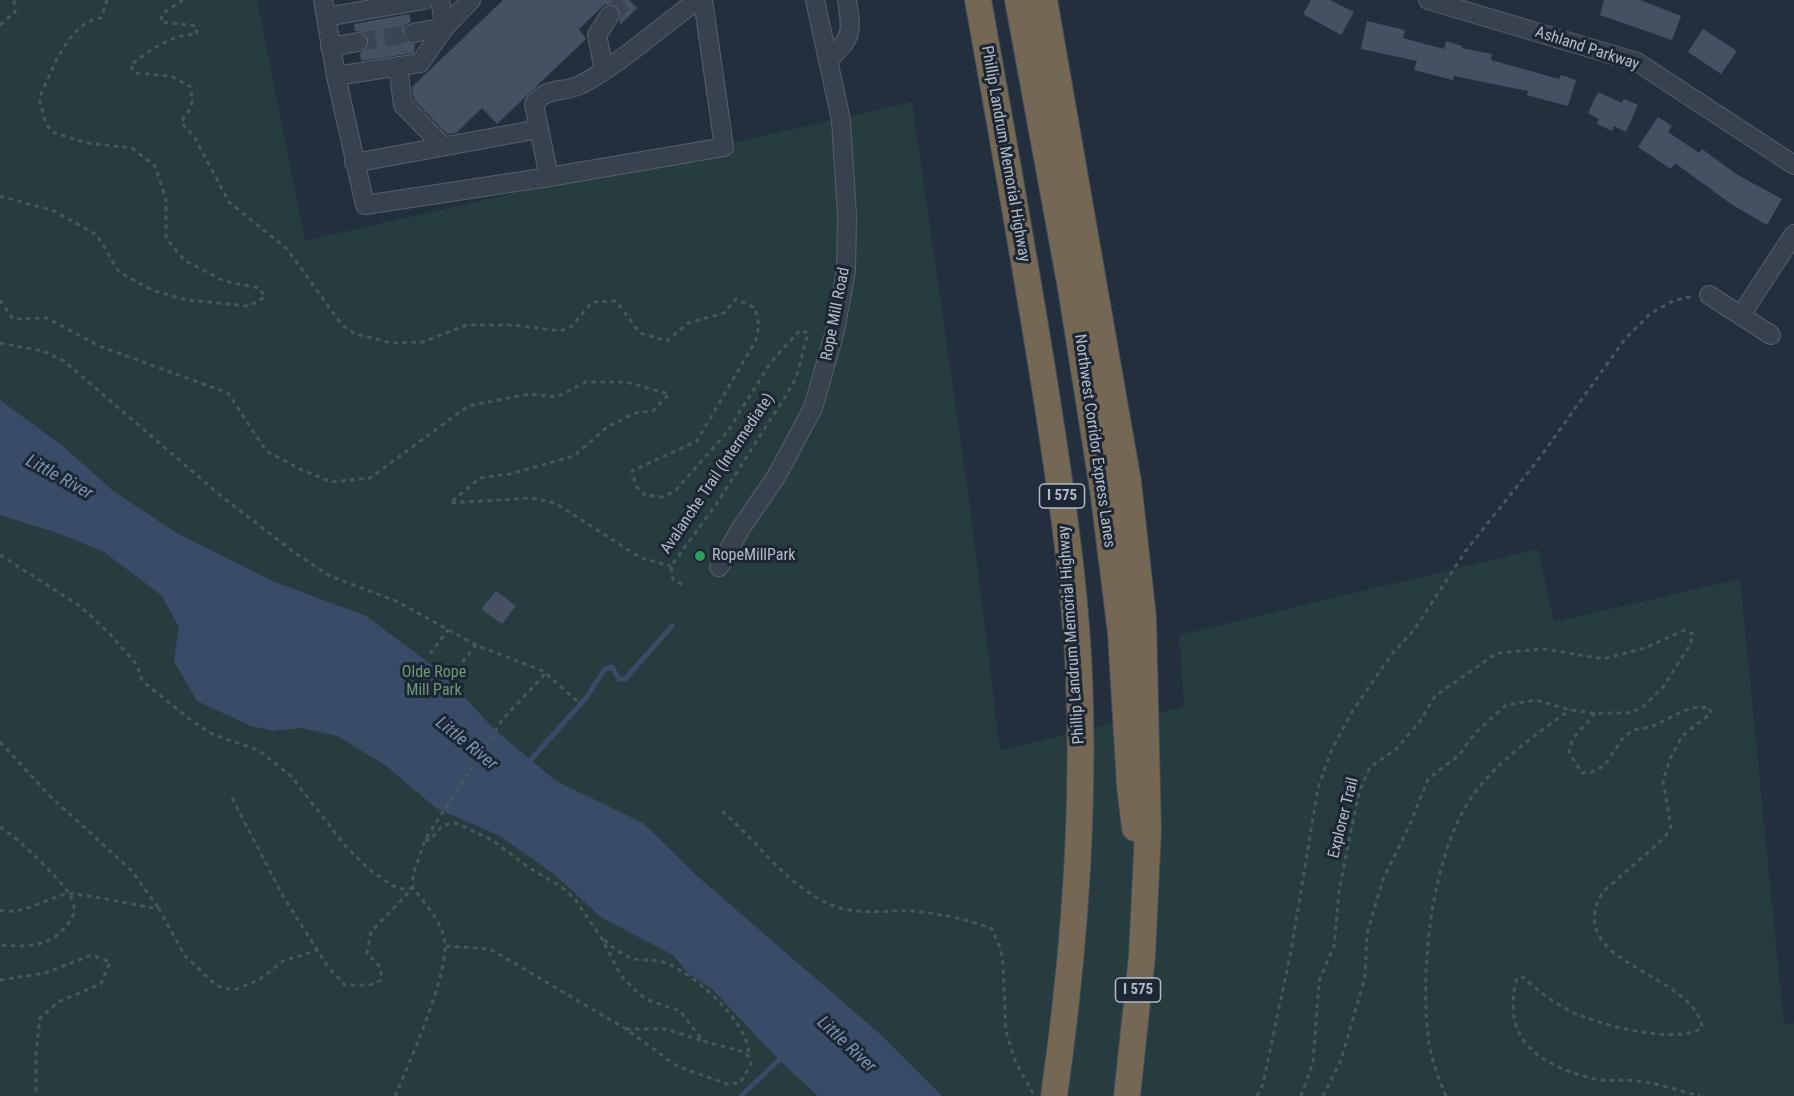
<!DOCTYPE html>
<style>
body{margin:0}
canvas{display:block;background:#242f3e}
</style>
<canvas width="1794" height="1096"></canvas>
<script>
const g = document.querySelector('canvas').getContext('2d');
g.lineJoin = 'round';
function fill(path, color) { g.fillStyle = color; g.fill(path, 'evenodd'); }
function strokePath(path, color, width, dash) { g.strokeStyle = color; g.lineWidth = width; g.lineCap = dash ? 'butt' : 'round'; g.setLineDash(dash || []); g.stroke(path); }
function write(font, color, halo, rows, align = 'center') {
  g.font = font + ' "Roboto Condensed",sans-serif'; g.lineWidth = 6; g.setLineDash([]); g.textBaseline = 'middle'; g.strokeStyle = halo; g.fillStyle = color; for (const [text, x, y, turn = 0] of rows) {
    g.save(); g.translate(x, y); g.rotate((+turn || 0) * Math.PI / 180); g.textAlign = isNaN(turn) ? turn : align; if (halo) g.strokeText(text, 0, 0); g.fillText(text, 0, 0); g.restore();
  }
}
fill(new Path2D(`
 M0,0H257L305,241L912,102L970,506L1000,750L1184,707L1179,635L1538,549L1554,622L1740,579L1784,1025L1794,1023V1096H0Z`), '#263c3f');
fill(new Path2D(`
 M0,400L64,447L113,491L178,534L272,581L366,616L441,672L495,730L556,781L643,823L696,875L881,1035L942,1096H818L779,1060L713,990L688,973L673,955L602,918L554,874L498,835L436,808L385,765L337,736L302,728L273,731L251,726L197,701L174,661L179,627L161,595L104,552L55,532L0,515Z`), '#394c67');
strokePath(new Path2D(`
 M527,764L586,698L605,669L612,667L619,679H625L672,626
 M741,1096L779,1060`), '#394c67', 5);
fill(new Path2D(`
 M503,0H629L637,8L620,25V9L611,4L604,5L579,29L586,39L497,124L482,108L456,133L447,134L414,100L412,87Z
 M1311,0H1330L1354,12L1341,35L1303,14Z
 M1604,0H1640L1681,16L1672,40L1600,15Z
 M409,14L411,22L405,25L402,34L405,41L415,44L414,53L361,61L360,53L368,46L369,39L362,32L355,31L354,24Z
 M1367,21L1405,30L1403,38L1444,49L1446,41L1462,46L1461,48L1492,54L1491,60L1559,79L1561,75L1576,80L1568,106L1527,95L1528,91L1454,76L1453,80L1414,70L1417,61L1361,49Z
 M1703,29L1737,51L1721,74L1688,52Z
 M1598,92L1622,103L1624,99L1638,105L1626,132L1614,126L1612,131L1597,124L1599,119L1588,113Z
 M1658,117L1672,126L1668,132L1699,153L1702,149L1736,174L1782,199L1767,225L1731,204L1675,163L1671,169L1638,147Z
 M496,591L516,606L502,624L481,609Z`), '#455162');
strokePath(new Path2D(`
 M610,15L627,0
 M358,42L413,33`), '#3a4453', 18, [18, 9]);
const minor = new Path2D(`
 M323,0L336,76L365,205L549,177L724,147L703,0
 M1428,0L1637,62L1794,165
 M326,17L424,0
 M413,33L445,27L471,0
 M330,47L358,42
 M828,60C853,37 852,33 847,0
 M398,66L403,105L443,146
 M604,70L597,35L610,15
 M336,76L420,63L445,27L440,0
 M354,163L539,129
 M549,177L534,104C550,85 560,94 580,85C618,66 662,25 698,0
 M1709,295L1771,335
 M1741,315L1794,234
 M719,567L741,528L776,477L813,408L835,331L846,271L847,215L841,120L815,0`);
const highway = new Path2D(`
 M978,0C1002,133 1026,266 1047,400C1061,491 1075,583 1079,675C1085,817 1074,956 1054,1096
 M1018,0L1071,288L1103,489L1121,633L1130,786L1135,828
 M1044,0L1128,482L1143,618L1148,831L1142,956L1127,1096`);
strokePath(minor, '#565f6c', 20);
strokePath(highway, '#434c59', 28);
strokePath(new Path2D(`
 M183,0L162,14L161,22L196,26L197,34C169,35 153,49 130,65L135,73L171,76L191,87L192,106L181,122L195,138L229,202L287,249L342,325L355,334L392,343L423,342L467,325H514L560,331L571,327L592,302L616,301L640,333L667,341L688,323L724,313L736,299L755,308L759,325L756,340L697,441L632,471L636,486L645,495L662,497L675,491L728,431L771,362L800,330L808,333L796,378L785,397L715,506L671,566L673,579L683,585
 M0,25L15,12L14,0
 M0,196L54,211L97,235L119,272L152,290L186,300L249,306L265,297L259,288L224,281L184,260L166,238V199L155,166L132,148L87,143L52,132L46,124L39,98C53,70 67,23 101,18L107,0
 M0,300L13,319L47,318L99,346L228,393L266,451L300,469L331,482L370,478L468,406L529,394L557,397L586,382H626L669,394L653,411L635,413L606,428L574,456L510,474L480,478L450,503L532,498L555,503L641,558L671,566
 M0,343L43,351L64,361L221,496L295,553L330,576L396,601L476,645L543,671L577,701
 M0,555L80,606L110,634L137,665L142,681L192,721L212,734L258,750L291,776L347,848L370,870L393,886L402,889L413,888
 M430,654L448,630
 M451,676L476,645
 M1595,713L1572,740L1569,752L1582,773L1592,772L1604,766L1623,738L1633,730L1651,727L1690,708L1709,707L1711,713L1682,736L1670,759L1663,781L1671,827L1665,837L1603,892C1559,964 1695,972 1702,1028C1675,1045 1600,1025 1572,1012C1555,1004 1537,990 1523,977L1517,978C1500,1040 1540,1066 1595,1079C1609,1082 1623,1079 1637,1081C1658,1083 1680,1091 1700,1096
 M0,742L52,798L131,870L159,909
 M232,798L283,896L328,967L345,985H370L381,980V968L367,953L371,932L412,889
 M722,811C758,842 784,883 829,904C854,916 885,910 911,911C937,913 968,919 992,929L1001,950L1003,965L1006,1032L1016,1063L1033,1093
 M0,827C16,836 58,877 68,892C72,897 73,904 75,910C61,945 34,948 0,945
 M425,840H430L443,825L456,823L492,840L528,867L560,886L575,899L602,939L621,976L639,994L648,1000L680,1011L703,1041L744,1052L749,1057L751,1064L740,1083L727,1084L677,1066L626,1029L490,949L445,946
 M0,910C23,916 45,898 67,894C78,892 143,907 159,909L185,956L217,986L234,990L259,980L283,961L318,950
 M604,940C614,948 623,956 635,959C644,961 654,959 663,962C694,973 750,1022 749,1057
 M0,980L45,973L92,955L110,962L101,984L58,1002L40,1018L36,1052V1096
 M626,1029H665L701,1040
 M395,1096C409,1064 448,975 445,943C443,922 425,904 413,888V875L425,840L502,720L546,673
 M1257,1096L1263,1084L1291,951L1318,788L1332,749L1352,712L1391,655L1414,630L1465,552L1541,456L1625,339L1651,313L1673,301L1693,296
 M1301,1096L1313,1062L1319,981L1334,946L1339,892L1350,835L1359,793L1370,767L1396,749L1419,723L1435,696L1497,653L1544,649L1603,659L1645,648L1685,630L1693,634L1690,645L1663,687L1642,708L1628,713H1592L1570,710L1536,700L1506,705L1475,733L1459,755L1428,779L1410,824L1383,879L1367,934L1365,977L1341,1060L1323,1096
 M1446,1096C1439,1080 1432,1061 1429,1044C1419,974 1431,860 1469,801C1492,765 1536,734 1570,710`), '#44595c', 3, [4.5, 4.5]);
strokePath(minor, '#38414e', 18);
strokePath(highway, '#746855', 26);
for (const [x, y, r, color] of [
 [700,556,6,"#2e9e5b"]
]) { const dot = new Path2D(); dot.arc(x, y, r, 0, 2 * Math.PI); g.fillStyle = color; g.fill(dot); strokePath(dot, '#1d2633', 2); }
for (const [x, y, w] of [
 [1062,496,45],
 [1138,990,45]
]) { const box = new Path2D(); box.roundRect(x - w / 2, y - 12, w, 24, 4.5); g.fillStyle = '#1d2633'; g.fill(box); strokePath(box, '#b4bcc9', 1.5); }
write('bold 15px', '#b4bcc9', null, [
 ["I 575",1062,496],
 ["I 575",1138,990]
]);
write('16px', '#b4bcc9', '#1d2633', [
 ["Ashland Parkway",1587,49,18],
 ["Phillip Landrum Memorial Highway",1005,154,80],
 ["Rope Mill Road",836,314,-79],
 ["Northwest Corridor Express Lanes",1094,441,82],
 ["Avalanche Trail (Intermediate)",718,474,-56],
 ["Phillip Landrum Memorial Highway",1072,635,-94],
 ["Explorer Trail",1344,818,-76]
]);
write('16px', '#b4bcc9', '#1d2633', [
 ["RopeMillPark",712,556]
], 'left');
write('16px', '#6b9a76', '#1d2633', [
 ["Olde Rope",434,673],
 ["Mill Park",434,691]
]);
write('italic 18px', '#7c92b1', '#1d2633', [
 ["Little River",59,478,29],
 ["Little River",466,744,39],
 ["Little River",846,1045,43]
]);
</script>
